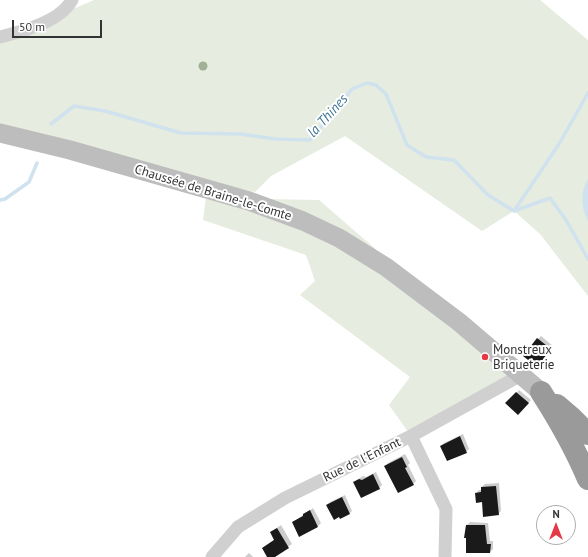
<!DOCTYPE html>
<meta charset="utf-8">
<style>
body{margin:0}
#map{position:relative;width:588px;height:557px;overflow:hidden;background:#fff;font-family:"PT Sans",sans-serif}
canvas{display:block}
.north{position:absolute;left:536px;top:505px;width:40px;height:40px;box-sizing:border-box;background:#fff;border:1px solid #adadad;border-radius:50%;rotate:0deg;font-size:11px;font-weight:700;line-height:16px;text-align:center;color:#333}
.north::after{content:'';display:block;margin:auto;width:14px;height:18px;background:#e63946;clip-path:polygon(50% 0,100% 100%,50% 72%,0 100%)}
.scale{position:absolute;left:12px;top:20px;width:90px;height:18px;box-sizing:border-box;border:2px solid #333;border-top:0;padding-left:5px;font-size:12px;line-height:14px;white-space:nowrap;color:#333;-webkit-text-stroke:3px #fff;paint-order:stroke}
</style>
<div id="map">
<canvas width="588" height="557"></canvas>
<div class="north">N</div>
<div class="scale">50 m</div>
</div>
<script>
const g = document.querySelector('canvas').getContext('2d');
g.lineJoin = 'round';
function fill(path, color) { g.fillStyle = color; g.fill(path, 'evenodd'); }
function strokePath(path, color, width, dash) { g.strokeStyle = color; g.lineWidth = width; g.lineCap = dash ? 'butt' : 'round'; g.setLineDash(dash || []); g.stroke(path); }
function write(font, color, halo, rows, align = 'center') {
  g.font = font + ' "PT Sans",sans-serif'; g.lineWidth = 4; g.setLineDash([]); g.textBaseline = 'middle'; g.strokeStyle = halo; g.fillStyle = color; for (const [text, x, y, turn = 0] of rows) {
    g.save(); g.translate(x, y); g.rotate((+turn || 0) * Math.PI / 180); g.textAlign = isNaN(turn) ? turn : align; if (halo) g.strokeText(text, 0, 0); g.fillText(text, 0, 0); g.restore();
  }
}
fill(new Path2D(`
 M94,0H540L588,40V296L540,234L514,211L482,231L345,136L271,176L255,192L0,140V34L16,33Z
 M206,198L319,200L521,375L411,436L389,405L410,377L300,295L315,281L306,255L203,220Z`), '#e6ecdf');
fill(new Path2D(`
 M588,179V221C581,209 580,191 588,179Z`), '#cfe2ee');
fill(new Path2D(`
 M541,336L553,346L540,363L538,339Z
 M519,390L531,400L518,414L507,403Z
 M463,434L469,449L466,452L441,446L444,443Z
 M405,454L410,463L408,465L416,481L413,484L385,466L388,463Z
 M376,472L382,485L379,488L362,497L354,482L363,476L366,477Z
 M499,483L501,511L498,514L483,501L476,493L479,490H482V487L485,484Z
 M345,495L352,511L349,514L327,505L330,502Z
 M313,508L321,523L318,526L300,535L293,522Z
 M470,522L488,523L490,541H493V549L490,552L467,525Z
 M281,525L292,544L273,557H268L263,548L275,539L271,532Z
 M249,553L253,557H245Z`), '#0003');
strokePath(new Path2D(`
 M51,124L74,106L105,111L181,133L241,134L275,139L310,140L352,89L367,83L376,85L386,94L407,145L426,157L454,160L488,195L514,211L550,198L566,220L588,259
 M0,200L5,199L29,182L37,163
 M514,211L559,144L588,93`), '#cfe2ee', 3.5);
fill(new Path2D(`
 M537,338L551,349L537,367L523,356Z
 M516,392L529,403L518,415L505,403Z
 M460,436L467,453L447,461L440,446Z
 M402,457L407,467L405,468L414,485L398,493L384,466Z
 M373,474L380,489L361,498L353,482L359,479L362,480Z
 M496,486L499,515L483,517L482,502L476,503L475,493L481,492V487Z
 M342,497L350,514L340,519L339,517L334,520L326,505Z
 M310,510L318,527L299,537L292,522L303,516V514Z
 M466,525H485L487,544H491L490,553H466V538H464Z
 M277,528L289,548L275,557H267L262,548L274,540L270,532Z`), '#1a1a1a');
strokePath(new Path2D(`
 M0,37C23,31 60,22 72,0
 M411,436L446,509L445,557
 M212,557L238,527L285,498L411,436L521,375`), '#d0d0d0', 13);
strokePath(new Path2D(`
 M0,133L70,150L249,201L303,221L339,238L386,267L459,322L541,392`), '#bdbdbd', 19);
strokePath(new Path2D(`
 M541,392C559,420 575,448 588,479
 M557,405L571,417L588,434`), '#9a9a9a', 22);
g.fillStyle = '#a2b095';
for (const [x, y] of [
 [203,66]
]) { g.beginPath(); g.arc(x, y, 4.5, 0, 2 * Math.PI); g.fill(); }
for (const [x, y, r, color] of [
 [485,357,4,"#e63946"]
]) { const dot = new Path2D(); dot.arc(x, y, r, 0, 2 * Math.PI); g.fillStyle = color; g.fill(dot); strokePath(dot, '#fff', 1.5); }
write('13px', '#333', '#fff', [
 ["Chaussée de Braine-le-Comte",213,193,17],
 ["Rue de l'Enfant",362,460,-26]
]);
write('13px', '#333', '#fff', [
 ["Monstreux",493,350],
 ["Briqueterie",493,365]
], 'left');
write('italic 14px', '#3f7597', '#fff', [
 ["la Thines",328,116,-48]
]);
</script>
